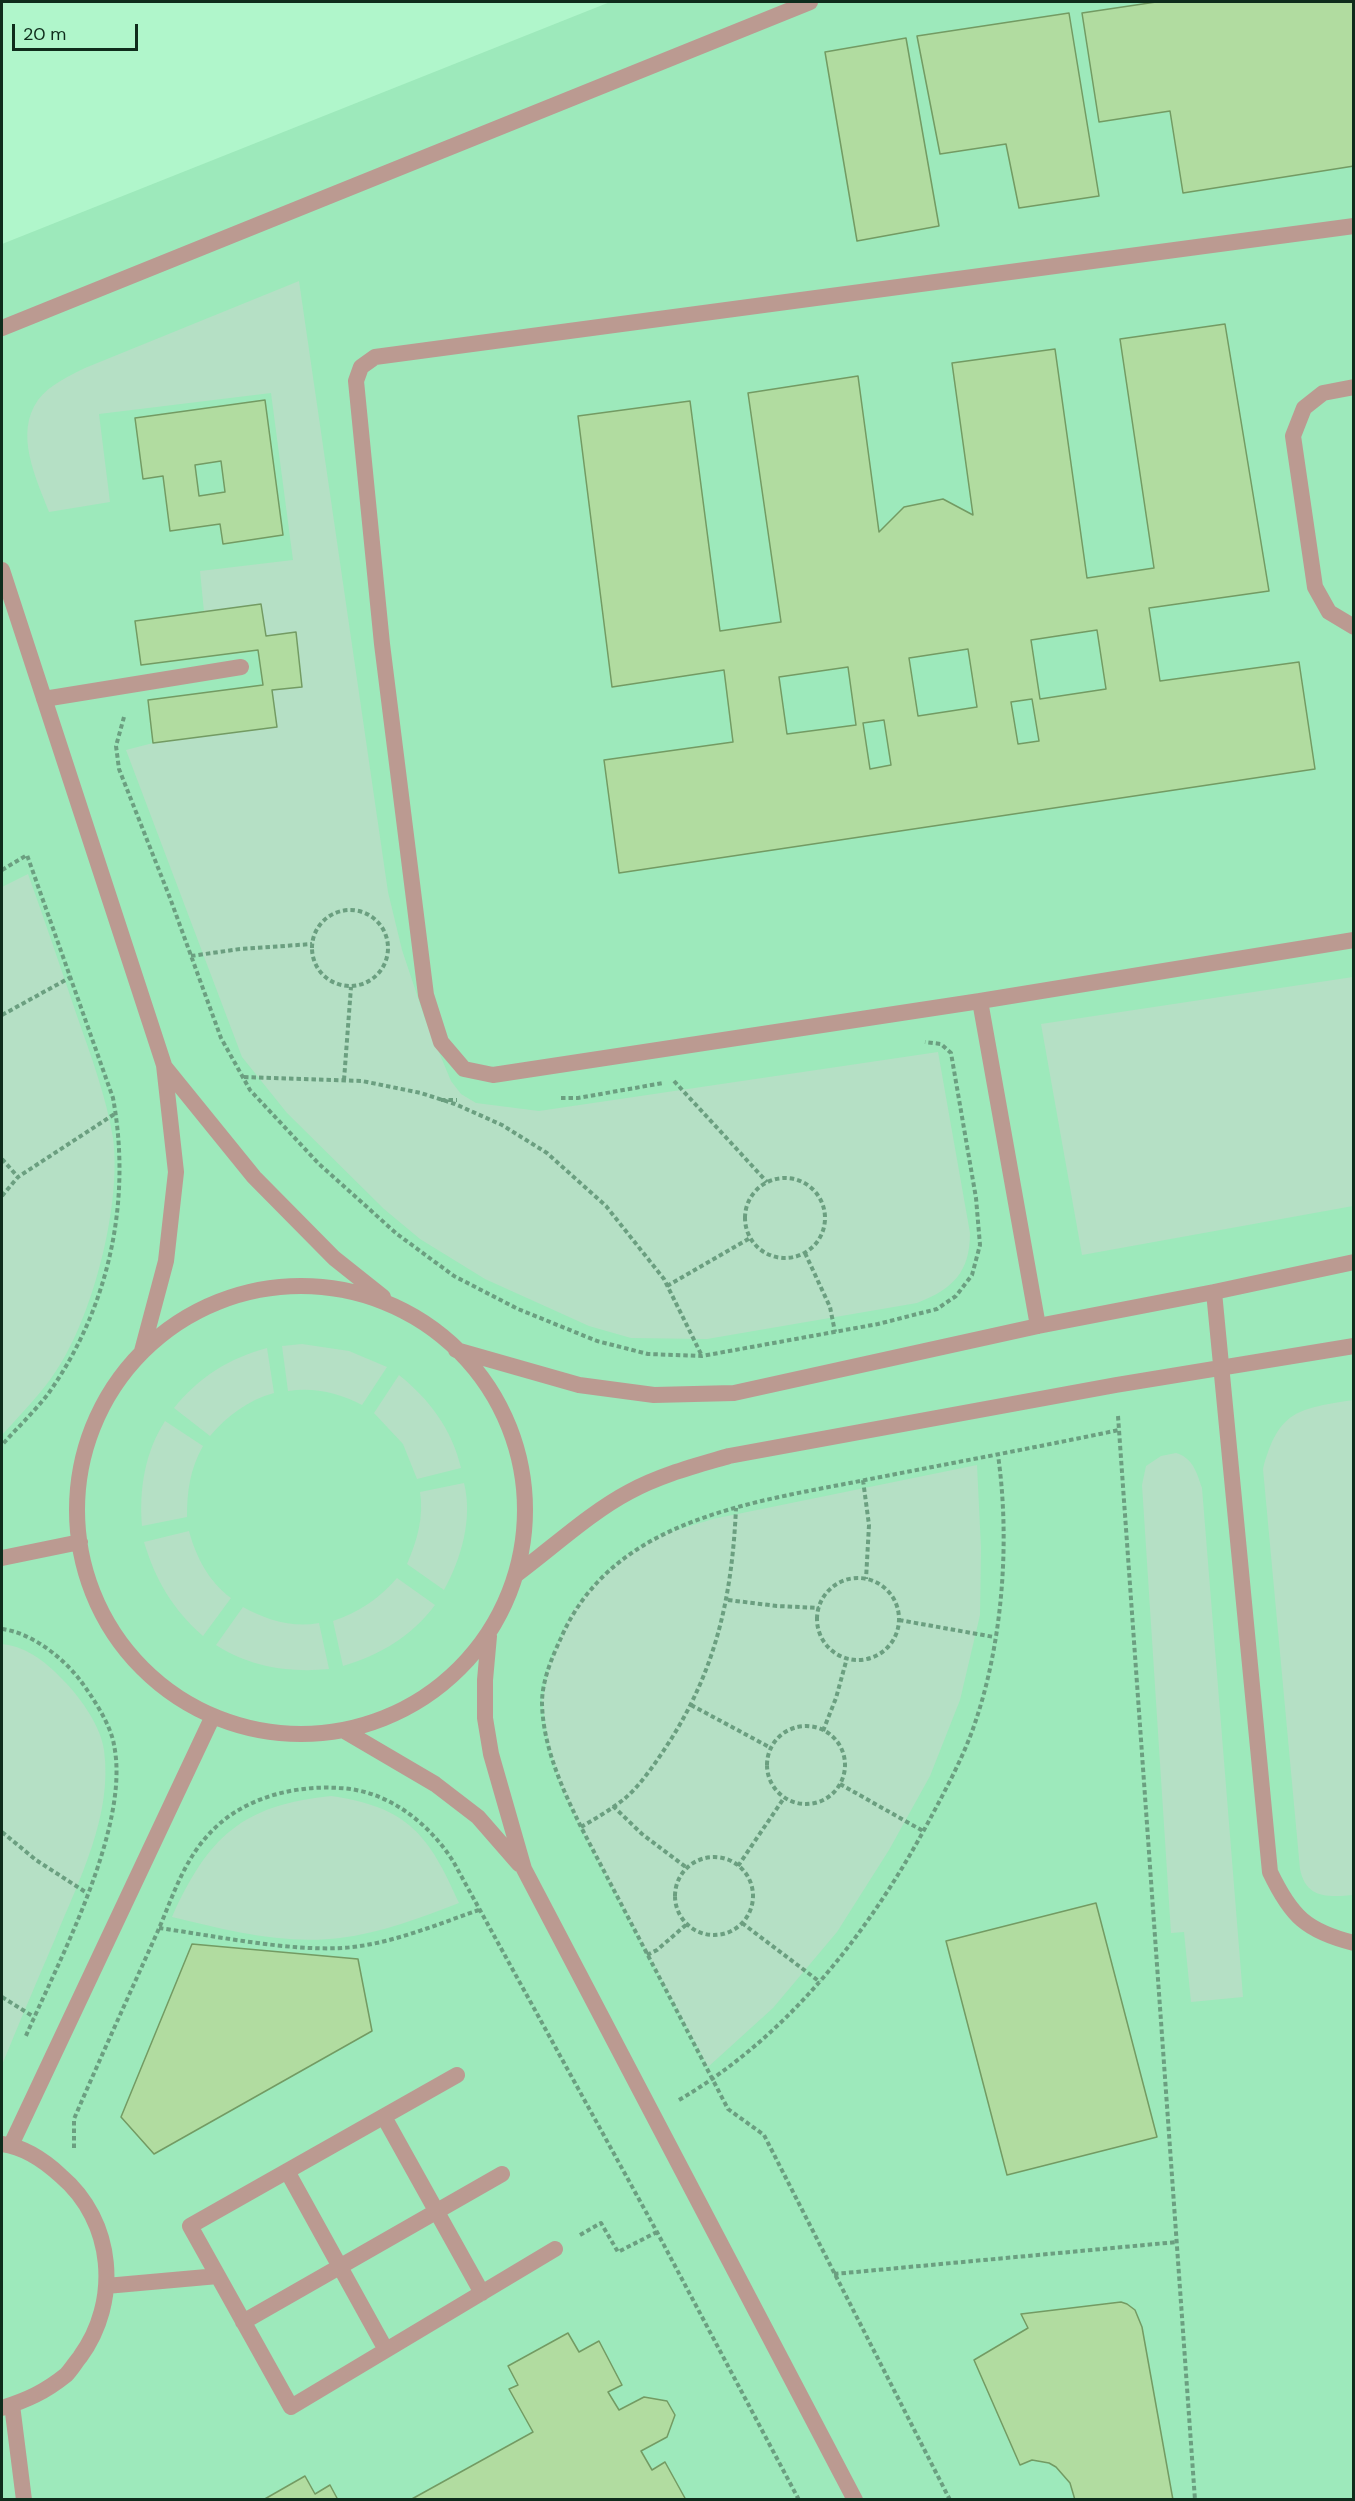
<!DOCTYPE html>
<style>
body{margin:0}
#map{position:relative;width:1355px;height:2501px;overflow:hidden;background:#b0f6cb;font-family:"DM Sans",sans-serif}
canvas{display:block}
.frame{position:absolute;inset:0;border:3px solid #0f2c1c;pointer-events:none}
.scale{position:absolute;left:12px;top:24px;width:126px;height:27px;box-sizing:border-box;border:3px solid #0f2c1c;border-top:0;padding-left:8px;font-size:18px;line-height:21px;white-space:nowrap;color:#0f2c1c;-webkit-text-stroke:4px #b0f6cb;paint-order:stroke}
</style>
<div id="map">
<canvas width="1355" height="2501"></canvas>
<div class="frame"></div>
<div class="scale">20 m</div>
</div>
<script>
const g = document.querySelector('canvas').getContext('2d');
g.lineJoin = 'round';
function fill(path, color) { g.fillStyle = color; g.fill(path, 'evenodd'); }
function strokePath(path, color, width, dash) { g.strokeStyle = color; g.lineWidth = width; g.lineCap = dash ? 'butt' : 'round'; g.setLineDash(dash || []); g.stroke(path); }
fill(new Path2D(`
 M610,2H1353V2499L2,2500V244Z`), '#9de9bb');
fill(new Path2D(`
 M299,281L388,892L402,950L425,1019L451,1081L461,1094L476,1103L539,1111L938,1052L970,1233C970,1272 953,1289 917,1303L707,1339L631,1338L589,1326L485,1279L420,1239L384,1209L287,1113L242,1057L126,750L153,743L277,727L272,690L302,686L296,633L266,636L261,604L204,612L200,571L293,560L271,393L99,414L110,502L49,512C36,478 14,434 38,400C49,385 69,376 85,368Z
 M28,874C45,921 61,969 77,1016C91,1056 106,1096 113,1138C122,1205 92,1322 52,1377C37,1398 19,1416 2,1435V887Z
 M1353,977V1206L1082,1255L1041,1024Z
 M302,1344L349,1351L387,1367L362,1405C339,1393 314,1387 288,1391L282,1346Z
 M267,1348L274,1393C248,1400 227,1416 210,1436L174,1408C198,1378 229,1358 267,1348Z
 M399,1375C429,1399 452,1429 461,1468L417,1479L403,1444L374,1413Z
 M1353,1400L1354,1895C1328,1897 1306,1899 1300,1869L1263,1469C1279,1409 1299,1409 1353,1400Z
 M165,1421L203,1446C190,1469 187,1491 187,1517L142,1526C139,1489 145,1452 165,1421Z
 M1176,1453C1193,1458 1197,1473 1202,1488L1243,1997L1191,2002L1184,1932L1171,1933L1142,1485L1146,1466L1161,1456Z
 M977,1465L981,1548L980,1615L960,1700L930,1776L889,1850L837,1932L773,2008L708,2067L581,1828L560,1784L548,1742L542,1701L550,1663L571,1613L596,1582L627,1555L661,1535L713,1519Z
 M464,1483C473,1519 461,1559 444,1590L407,1564C417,1541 424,1517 420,1492Z
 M189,1531C196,1557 209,1582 231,1598L203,1636C173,1610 155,1579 144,1542Z
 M397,1578L435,1605C412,1636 380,1655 343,1666L333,1621C359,1612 379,1599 397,1578Z
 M243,1607C266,1620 293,1628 319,1623L329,1669C290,1673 250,1667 216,1645Z
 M2,1644C29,1647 48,1664 66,1683C82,1700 101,1727 104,1750C113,1815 79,1880 55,1939C37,1981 19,2023 2,2065Z
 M331,1796C408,1807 429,1835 459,1903C421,1918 380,1933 340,1938C284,1945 226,1930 172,1917C208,1837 242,1805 331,1796Z`), '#b5e0c5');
const building = new Path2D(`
 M1156,2H1354V166L1183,193L1170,111L1099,122L1082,13Z
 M1069,13L1099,196L1019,208L1006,144L940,154L917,36Z
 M906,38L939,226L857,241L825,52Z
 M1225,324L1269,591L1149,608L1160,681L1299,662L1315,769L619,873L604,760L733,742L724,670L612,687L578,416L690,401L720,631L781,622L748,393L858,376L879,532L904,507L943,499L973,515L952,363L1055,349L1087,578L1154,568L1120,339ZM1097,630L1106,689L1040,699L1031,640ZM968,649L977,707L918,716L909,658ZM848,667L856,725L787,734L779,677ZM1032,699L1039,741L1018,744L1011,702ZM884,720L891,765L870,769L863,723Z
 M265,400L283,535L223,544L220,524L170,531L163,476L143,479L135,418ZM221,461L225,492L199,496L195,465Z
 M261,604L266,636L296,632L302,687L272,690L277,727L153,743L148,700L263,685L258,650L141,665L135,621Z
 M1096,1903L1157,2137L1007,2175L946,1941Z
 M192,1944L358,1959L372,2031L154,2154L121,2117Z
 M1121,2302L1127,2304L1135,2310L1142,2327L1173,2500H1075L1070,2483L1056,2467L1049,2463L1032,2460L1020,2465L974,2360L1028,2328L1021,2314Z
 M568,2333L579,2352L599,2341L622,2385L608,2392L619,2410L644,2397L667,2401L675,2415L667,2437L641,2451L652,2470L665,2462L686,2500H410L533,2432L509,2389L518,2385L508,2366Z
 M305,2476L315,2494L330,2485L338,2500H263Z`);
fill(building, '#b1dca0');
strokePath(building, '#739b63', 1.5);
strokePath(new Path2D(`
 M124,717L116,746L119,769L170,898L221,1038L250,1090L319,1164L397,1234L454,1276L518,1309L597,1341L648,1354L702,1356L878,1324L937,1309L956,1296L972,1275L980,1245L976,1198L951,1053L941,1044L925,1042
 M2,870L27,855L113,1098C132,1201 109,1308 48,1394C34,1412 17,1428 2,1445
 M312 948a38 38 0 1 1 76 0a38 38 0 1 1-76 0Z
 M191,956L240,949L312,944
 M2,1015L71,977
 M244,1077L362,1081L421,1093L455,1104L502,1125L547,1153L606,1206L664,1279L702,1356
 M344,1080L351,987
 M674,1081L767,1182
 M561,1098H578L663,1083
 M441,1100H457
 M2,1159L18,1177
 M745 1218a40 40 0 1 1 80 0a40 40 0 1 1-80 0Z
 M2,1196L18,1177L116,1113
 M805,1253L830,1307L835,1332
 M667,1286L750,1238
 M1118,1416L1195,2500
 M863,1480L869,1525L866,1579
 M817 1619a41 41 0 1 1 82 0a41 41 0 1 1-82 0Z
 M728,1600L777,1606L819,1608
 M899,1620L994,1637
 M2,1629C32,1633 62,1657 80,1680C92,1696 111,1725 114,1745C131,1827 58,1962 25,2038
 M691,1705L771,1748
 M767 1765a39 39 0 1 1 78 0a39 39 0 1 1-78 0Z
 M823,1731L836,1698L847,1658
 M840,1784L923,1831
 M613,1806L642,1834L687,1868
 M581,1827C595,1819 610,1810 623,1800C640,1786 654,1765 666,1747C716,1671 732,1597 736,1508
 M2,1832L36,1860L87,1893
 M675 1896a39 39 0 1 1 78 0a39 39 0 1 1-78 0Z
 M738,1866L784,1798
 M742,1923L820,1982
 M159,1928C216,1936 286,1951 342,1948C389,1945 435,1925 479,1910
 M647,1955L657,1950L687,1924
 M2,1997L34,2017
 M679,2100C790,2035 870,1931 930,1819C947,1787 965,1754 976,1720C1003,1639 1010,1539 998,1455
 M74,2148V2119L77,2112C103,2052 130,1993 157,1933C172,1899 183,1861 210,1833C242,1798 294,1785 339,1788C387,1790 428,1822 453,1861L657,2232L799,2500
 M580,2235L601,2223L618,2252L657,2232
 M834,2274L1177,2242
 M950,2500L764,2135L728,2109L581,1827C562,1788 543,1747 542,1703C542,1681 552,1657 561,1638C612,1520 749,1503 860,1481C947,1464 1033,1448 1119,1430`), '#6b9f80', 4, [4.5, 3]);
strokePath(new Path2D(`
 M1354,226L375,357L361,367L356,381L382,644L426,995L441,1042L464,1069L493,1075L980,1001L1354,940
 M2,328L810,2
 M1354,387L1323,393L1304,408L1293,436L1315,587L1329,612L1354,627
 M2,570L164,1065L176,1172L166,1261L142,1351
 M44,699L241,667
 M980,1001L1038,1326
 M164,1066L254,1177L334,1258L383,1297
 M77 1510a224 224 0 1 1 448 0a224 224 0 1 1-448 0Z
 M1214,1292L1270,1872C1291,1916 1306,1931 1354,1943
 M456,1350L579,1385L654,1395L734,1393L1038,1326L1214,1292L1354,1262
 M2,1558L80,1542
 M517,1574C552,1548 591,1512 629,1492C660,1475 695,1466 729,1456L1116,1385L1354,1346
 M489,1636L485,1680V1718L491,1754L524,1869L855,2500
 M343,1730L435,1784L478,1817L519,1864
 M457,2075L190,2226L291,2407L555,2249
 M384,2117L482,2293
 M2,2144C24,2147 45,2161 61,2176C114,2221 121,2301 80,2357C75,2363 71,2370 66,2375C45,2392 27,2400 2,2408
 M11,2145L213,1716
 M287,2171L386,2350
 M106,2286L218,2276
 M243,2322L502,2174
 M12,2405L24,2500`), '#bb9a91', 16);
</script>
